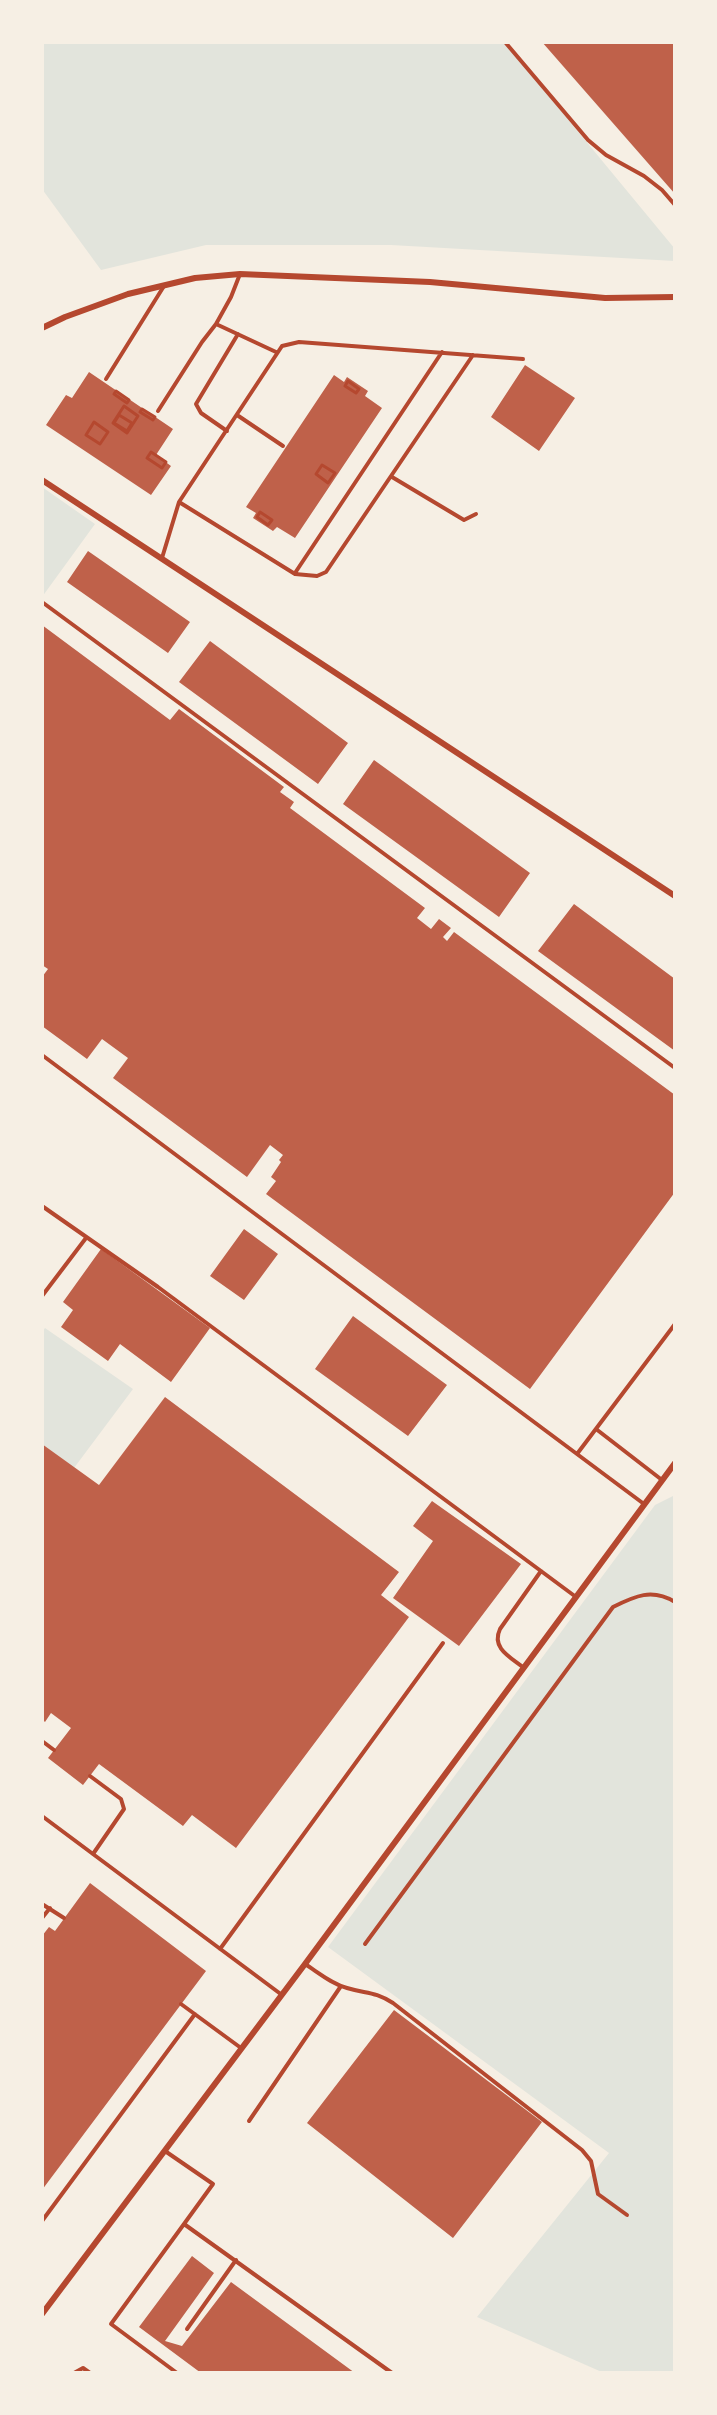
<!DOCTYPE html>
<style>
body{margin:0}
#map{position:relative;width:717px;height:2415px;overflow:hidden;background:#f6efe4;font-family:Cabin,sans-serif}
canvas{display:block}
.frame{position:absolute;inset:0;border:44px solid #f6efe4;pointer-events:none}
</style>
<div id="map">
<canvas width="717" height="2415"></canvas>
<div class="frame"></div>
</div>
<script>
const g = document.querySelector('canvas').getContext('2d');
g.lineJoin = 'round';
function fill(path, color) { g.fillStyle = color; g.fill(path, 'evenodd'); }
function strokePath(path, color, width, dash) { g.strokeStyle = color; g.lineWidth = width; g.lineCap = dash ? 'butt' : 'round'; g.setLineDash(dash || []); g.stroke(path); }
fill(new Path2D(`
 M42,42H504L675,249V261L391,245H206L101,270L42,189Z
 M42,487L95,524L42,597Z
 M45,1328L133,1389L74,1468L42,1444V1332Z
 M675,1495V2373H604L477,2317L609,2153L328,1947L655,1505Z`), '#e2e4dc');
fill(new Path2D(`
 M542,42H675V194Z
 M525,365L575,398L539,451L491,417Z
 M89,372L173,429L156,455L171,466L151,495L46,425L66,395L72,398Z
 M334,375L344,382L347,377L368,391L365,396L382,408L295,538L277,527L273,531L253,518L256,513L246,507Z
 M88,551L190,622L168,653L67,582Z
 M42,625L170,720L179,709L284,787L280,792L294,802L290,808L425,908L417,918L431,929L439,919L451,928L443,937L447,941L454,932L675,1095V1192L530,1389L266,1194L276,1181L271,1177L281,1162L279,1160L283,1155L270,1145L247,1177L113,1078L128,1058L102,1039L87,1059L42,1026V977L48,969L42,965Z
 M210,641L348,743L318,784L179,682Z
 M374,760L530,873L499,917L343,804Z
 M574,904L675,979V1051L538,951Z
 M244,1229L278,1254L244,1300L210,1276Z
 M101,1249L210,1328L171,1382L120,1344L108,1361L61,1327L73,1310L63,1302Z
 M353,1316L447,1385L408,1436L315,1369Z
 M165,1397L399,1572L381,1595L409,1617L236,1848L192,1815L183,1826L99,1764L83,1785L48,1758L71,1728L51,1713L45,1722L42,1719V1444L99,1485Z
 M432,1501L521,1564L459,1646L393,1598L433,1541L413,1526Z
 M90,1883L206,1971L42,2190V1936L49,1927L55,1931Z
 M394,2010L542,2122L453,2238L307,2123Z
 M192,2256L214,2273L165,2341L182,2346L231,2282L355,2373H201L139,2327Z`), '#bf614a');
strokePath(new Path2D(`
 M348,381L359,389L356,393L345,386Z
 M116,391L129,400L127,403L114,394Z
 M124,406L138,416L127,433L113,423Z
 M142,409L155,417L153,420L140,412Z
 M119,415L132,423L127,431L114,423Z
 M94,422L108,432L100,444L86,435Z
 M151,452L166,462L162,468L147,458Z
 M322,465L335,473L328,483L316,474Z
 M260,512L272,520L268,525L257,517Z`), '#b5482f', 3);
strokePath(new Path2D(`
 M505,42L588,140L606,155L644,176L662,190L675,205
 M216,324L231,297L240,274
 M106,379L164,286
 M158,411L202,342L216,324L276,352
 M237,415L283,446
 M227,431L201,413L196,404L238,334
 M392,477L464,520L476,514
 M179,502L295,574L317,576L326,572L473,355
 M162,558L179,502L282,346L299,342L523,359
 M295,573L442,352
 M42,602L675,1068
 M42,1055L644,1504
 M42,1206L158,1287L576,1597
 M42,1296L86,1238
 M596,1429L662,1480
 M577,1454L675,1324
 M524,1668C510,1657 491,1648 500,1629L541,1571
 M42,1741L54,1750
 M90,1776L121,1799L124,1809L93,1854
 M42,1816L282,1995
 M42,1904L64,1918
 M42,1918L50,1908
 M365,1944L613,1607C635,1596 652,1588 675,1602
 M220,1949L443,1643
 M305,1964C319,1973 332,1984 347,1988C367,1994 374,1991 393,2003L582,2150L591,2161L598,2194L627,2215
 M181,2004L241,2048
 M249,2121L341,1986
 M165,2151L213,2184L184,2224
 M42,2221L195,2014
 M187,2329L236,2260
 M74,2373L83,2368L90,2373
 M177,2373L111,2324L184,2224L392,2373`), '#b5482f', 4);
strokePath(new Path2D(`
 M42,328L65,317L128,294L195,278L240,274L430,282L605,298L675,297
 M42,480L675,896
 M42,2314L305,1964L675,1463`), '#b5482f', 6);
</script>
